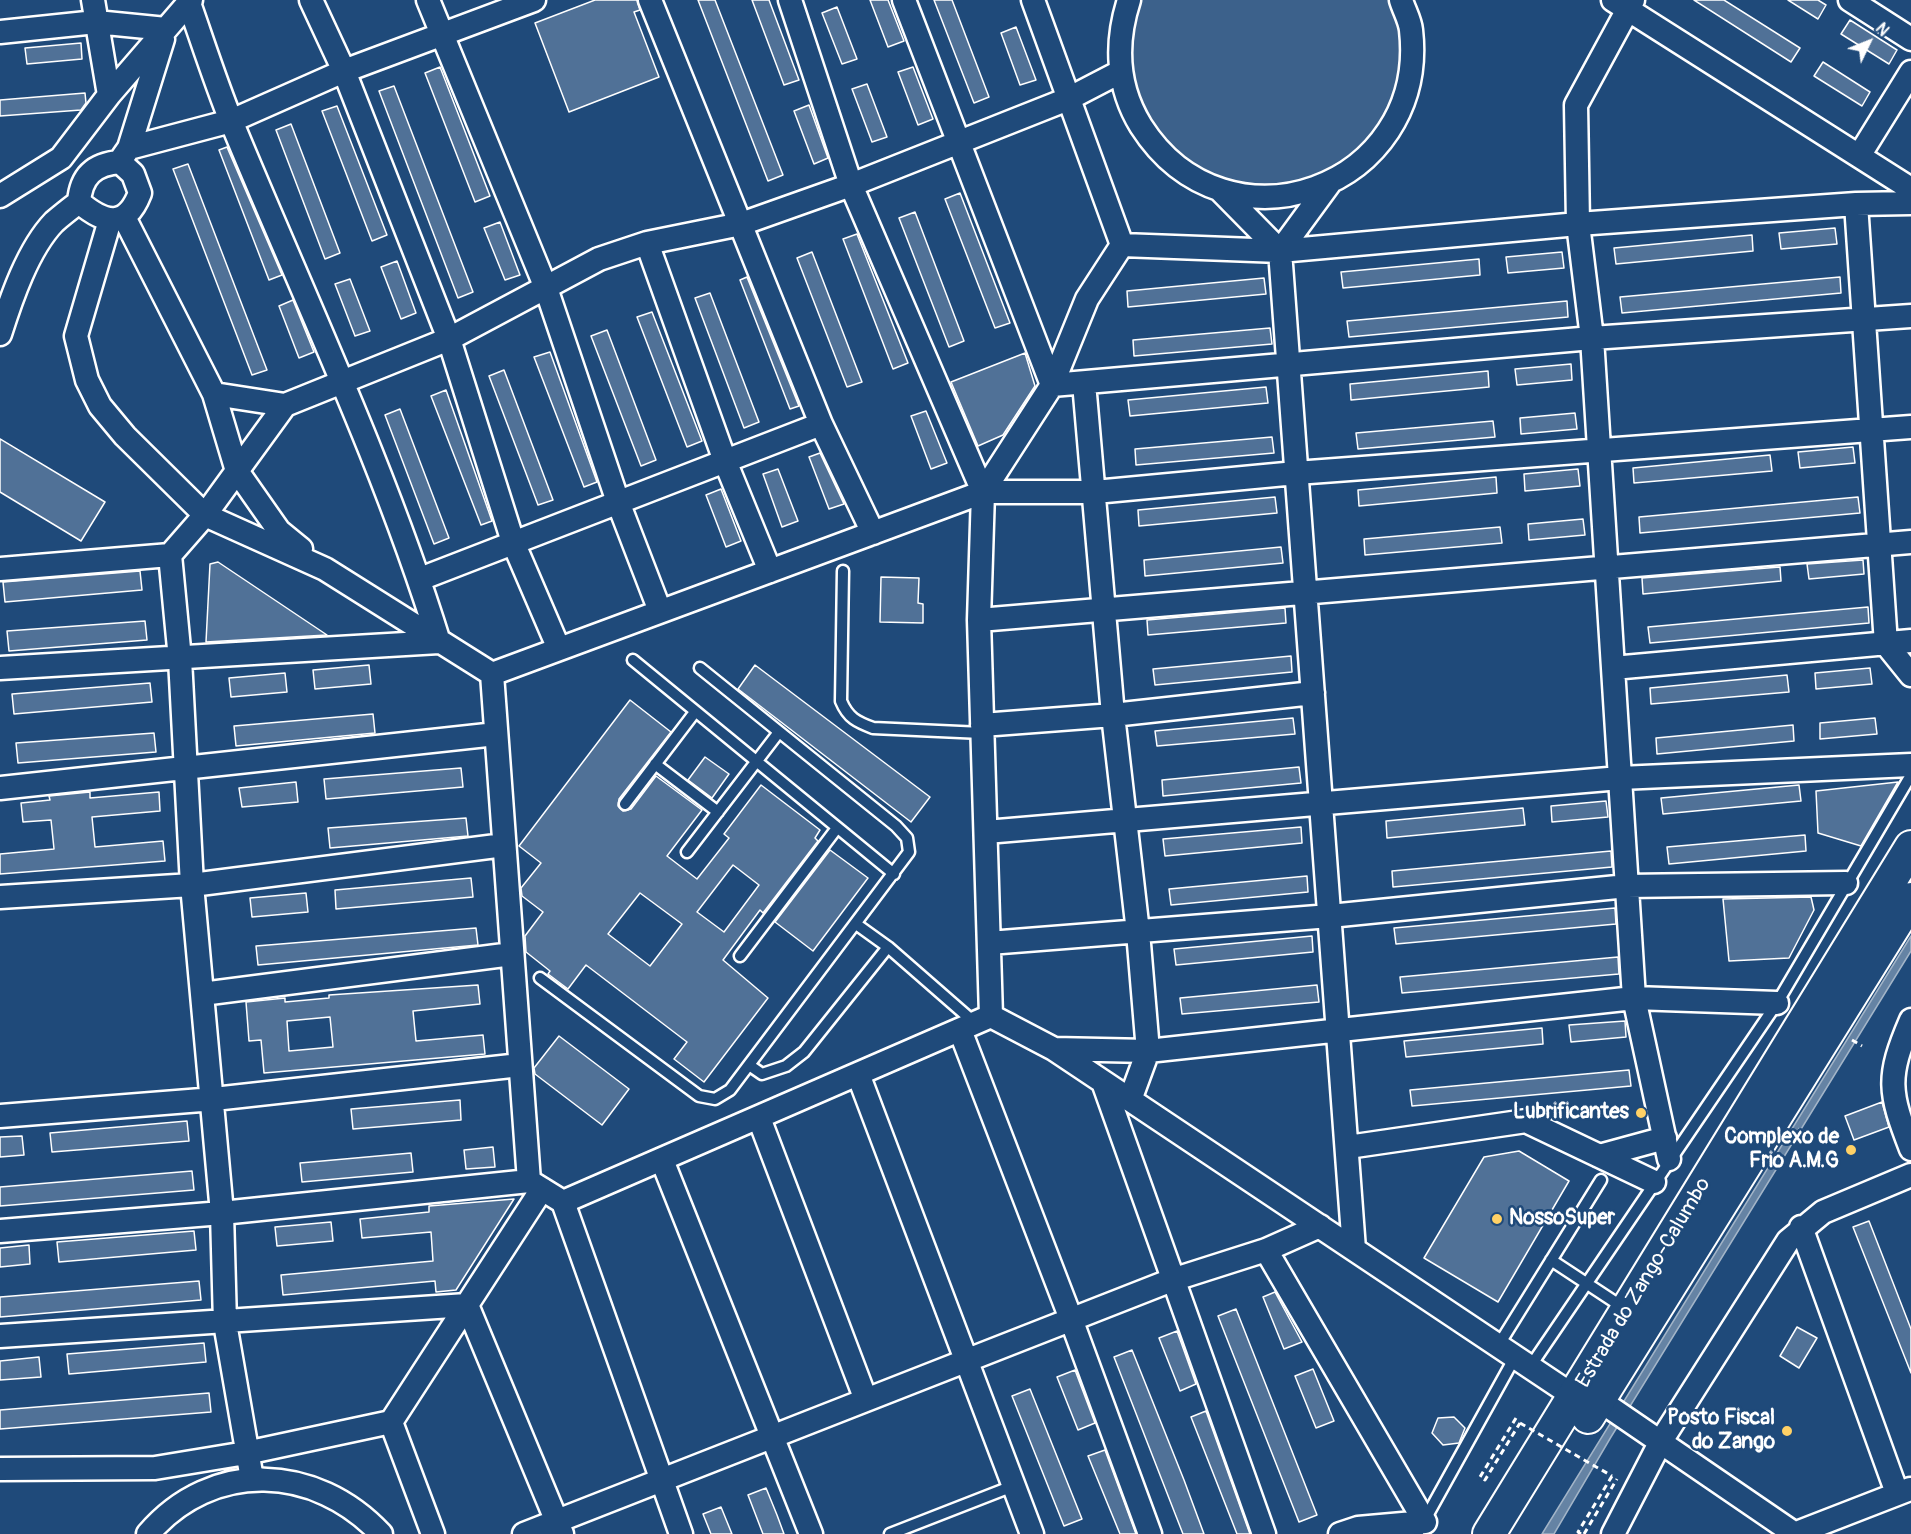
<!DOCTYPE html>
<style>
body{margin:0}
#map{position:relative;width:1911px;height:1534px;overflow:hidden;background:#1f4a7a;font-family:Pangolin,sans-serif}
canvas{display:block}
.north{position:absolute;left:1839px;top:12px;width:60px;height:60px;-webkit-text-stroke:4px #1f4a7a;paint-order:stroke;rotate:47deg;font-size:16px;font-weight:700;line-height:24px;text-align:center;color:#fff}
.north::after{content:'';display:block;margin:auto;width:21px;height:27px;background:#fff;clip-path:polygon(50% 0,100% 100%,50% 72%,0 100%)}
</style>
<div id="map">
<canvas width="1911" height="1534"></canvas>
<div class="north">N</div>
</div>
<script>
const g = document.querySelector('canvas').getContext('2d');
g.lineJoin = 'round';
function fill(path, color) { g.fillStyle = color; g.fill(path, 'evenodd'); }
function strokePath(path, color, width, dash) { g.strokeStyle = color; g.lineWidth = width; g.lineCap = dash ? 'butt' : 'round'; g.setLineDash(dash || []); g.stroke(path); }
function write(font, color, halo, rows, align = 'center') {
  g.font = font + ' Pangolin,sans-serif'; g.lineWidth = 5; g.setLineDash([]); g.textBaseline = 'middle'; g.strokeStyle = halo; g.fillStyle = color; for (const [text, x, y, turn = 0] of rows) {
    g.save(); g.translate(x, y); g.rotate((+turn || 0) * Math.PI / 180); g.textAlign = isNaN(turn) ? turn : align; if (halo) g.strokeText(text, 0, 0); g.fillText(text, 0, 0); g.restore();
  }
}
fill(new Path2D(`
 M1142,0H1391C1405,26 1402,57 1397,84C1391,111 1375,135 1354,152C1348,158 1341,165 1333,169C1251,212 1154,165 1135,75C1130,51 1131,23 1142,0Z`), '#3c618b');
const water = new Path2D(`
 M1911,936V951L1611,1437L1554,1534H1542Z`);
fill(water, '#6583a4');
strokePath(water, '#a3b5c8', 1.5);
const building = new Path2D(`
 M595,0H637L640,10L634,12L659,77L569,112L535,23Z
 M698,0H715L783,175L768,181Z
 M752,0H769L799,80L784,85Z
 M870,0H888L904,41L888,47Z
 M934,0H952L989,97L974,103Z
 M1694,0H1724L1800,48L1791,62Z
 M1788,0H1818L1826,5L1818,19Z
 M837,7L857,59L842,64L822,13Z
 M1850,20L1897,50L1889,64L1841,34Z
 M1016,27L1036,80L1020,85L1001,33Z
 M81,43L82,59L27,64L25,48Z
 M1823,62L1870,92L1862,106L1814,76Z
 M440,67L490,196L475,202L425,73Z
 M913,67L933,119L918,125L898,72Z
 M867,84L887,137L872,142L852,89Z
 M394,86L473,292L458,298L379,91Z
 M85,93L86,103L81,110L0,116V100Z
 M809,105L828,158L814,164L794,111Z
 M337,106L387,235L372,241L322,111Z
 M291,124L340,253L325,259L276,130Z
 M227,147L282,275L269,280L219,150Z
 M188,164L267,370L252,375L173,169Z
 M960,193L1010,323L995,328L945,199Z
 M915,212L964,341L949,347L899,218Z
 M500,222L520,275L505,280L484,228Z
 M1835,228L1837,244L1781,249L1779,233Z
 M857,234L908,363L893,369L843,239Z
 M1752,235L1753,251L1616,264L1614,248Z
 M812,252L862,382L847,387L797,258Z
 M1562,252L1564,268L1508,273L1506,257Z
 M1479,259L1480,275L1343,288L1341,272Z
 M397,261L416,313L401,319L381,267Z
 M747,277L799,406L790,409L740,280Z
 M1840,277L1841,293L1622,313L1620,297Z
 M1264,278L1266,294L1128,307L1127,291Z
 M350,279L370,331L355,336L335,284Z
 M710,293L759,422L744,428L695,298Z
 M293,300L314,352L299,358L279,306Z
 M1567,301L1568,317L1349,337L1347,321Z
 M652,312L702,441L687,447L637,317Z
 M1270,328L1272,344L1134,356L1133,340Z
 M607,330L656,460L641,466L591,336Z
 M550,352L597,482L584,487L534,357Z
 M1025,353L1035,386L1003,435L978,446L951,382Z
 M1571,364L1572,380L1517,385L1515,369Z
 M504,370L553,500L538,505L489,376Z
 M1488,371L1489,387L1351,400L1350,384Z
 M1266,387L1268,403L1130,416L1128,400Z
 M446,390L492,521L481,525L431,396Z
 M400,409L449,538L434,544L385,415Z
 M926,411L947,463L931,469L911,416Z
 M1575,413L1577,429L1521,434L1520,418Z
 M1493,421L1495,437L1358,449L1356,433Z
 M1272,437L1274,453L1136,465L1135,449Z
 M0,439L105,502L81,541L0,492Z
 M1853,447L1855,463L1800,468L1798,452Z
 M820,453L844,504L829,509L809,457Z
 M1770,455L1772,471L1634,483L1633,468Z
 M778,469L798,521L782,527L763,474Z
 M1578,469L1580,486L1525,491L1524,474Z
 M1496,477L1497,493L1359,506L1358,490Z
 M721,489L741,541L726,547L706,495Z
 M1275,497L1277,513L1139,526L1138,510Z
 M1858,497L1860,513L1640,533L1639,517Z
 M1583,519L1585,535L1529,540L1528,524Z
 M1500,527L1502,543L1365,555L1364,539Z
 M1281,547L1283,563L1145,576L1144,560Z
 M1863,560L1864,574L1809,579L1807,564Z
 M218,562L327,635L206,642L210,564Z
 M1780,567L1781,581L1643,594L1642,578Z
 M140,571L142,590L5,602L3,582Z
 M881,577L919,578L918,603L923,604V623L880,622Z
 M1868,607L1869,623L1650,643L1648,627Z
 M1285,608L1286,623L1148,635L1147,620Z
 M145,621L147,640L9,651L7,631Z
 M1291,656L1292,672L1155,685L1153,669Z
 M369,665L371,684L315,689L313,670Z
 M755,665L930,797L911,822L738,689Z
 M1870,668L1872,684L1816,689L1815,673Z
 M285,673L287,692L231,697L229,678Z
 M1787,675L1789,692L1651,704L1650,688Z
 M150,683L152,702L14,714L12,694Z
 M630,700L671,732L619,799L618,806L623,811L631,809L656,776L702,810L667,856L697,879L729,838L724,834L761,785L820,830L815,838L818,841L763,913L760,910L723,960L768,998L704,1082L674,1059L687,1042L586,965L568,989L548,974L550,971L526,952L525,936L543,912L522,896L521,888L541,863L519,846ZM733,865L759,885L724,932L697,912ZM640,893L682,924L650,966L608,934Z
 M373,714L375,733L236,746L234,726Z
 M1293,718L1295,734L1157,746L1155,731Z
 M1875,718L1877,734L1820,739V723Z
 M1793,725L1794,741L1657,754L1656,738Z
 M154,733L156,752L18,763L16,743Z
 M705,757L729,774L712,798L688,780Z
 M1299,767L1301,783L1163,796L1162,780Z
 M461,768L463,787L326,799L324,779Z
 M296,782L298,802L242,807L239,788Z
 M1898,782L1861,846L1818,833L1816,791Z
 M1799,785L1801,801L1663,814L1661,798Z
 M90,792V798L159,792L160,811L92,817L95,847L163,841L165,861L0,874V854L54,849L51,820L23,822L21,803L50,800L49,796Z
 M1606,801L1608,817L1552,822L1551,806Z
 M1523,808L1525,825L1387,838L1386,821Z
 M466,818L468,836L330,848L328,828Z
 M1301,827L1302,843L1165,856L1163,839Z
 M1805,835L1806,851L1669,864L1667,847Z
 M830,850L868,878L813,951L775,922Z
 M1611,851L1612,867L1393,887L1392,871Z
 M1307,876L1308,892L1171,905L1169,889Z
 M471,878L473,897L336,909L335,890Z
 M306,893L308,912L252,917L250,898Z
 M1811,897L1814,910L1789,958L1729,961L1723,899Z
 M1615,908L1616,924L1396,944L1394,928Z
 M476,928L478,945L258,965L256,946Z
 M1312,936L1313,952L1176,965L1174,949Z
 M1618,957L1619,974L1402,993L1400,977Z
 M478,985L480,1004L413,1011L416,1041L483,1035L485,1054L264,1073L261,1040L249,1041L246,1002L285,998V1002L329,998V995ZM330,1017L333,1047L289,1051L287,1021Z
 M1317,985L1319,1002L1182,1014L1180,998Z
 M1625,1021L1626,1037L1571,1042L1569,1025Z
 M1542,1028L1543,1044L1406,1057L1404,1041Z
 M559,1036L629,1089L602,1125L535,1074L534,1068Z
 M1629,1070L1631,1086L1412,1106L1410,1090Z
 M460,1100L461,1120L353,1129L351,1109Z
 M1882,1102L1889,1127L1854,1140L1845,1116Z
 M187,1121L189,1141L52,1152L50,1133Z
 M22,1136L24,1155L0,1157V1137Z
 M493,1147L495,1167L466,1169L464,1150Z
 M1519,1151L1569,1181L1498,1302L1424,1258L1484,1157Z
 M411,1153L413,1172L302,1182L300,1163Z
 M192,1171L194,1190L0,1206V1187Z
 M514,1199L456,1290L436,1292L435,1281L283,1295L281,1275L433,1261L431,1232L362,1238L360,1219L429,1212V1206Z
 M1869,1221L1911,1329V1373L1853,1227Z
 M331,1222L333,1241L277,1246L275,1227Z
 M194,1231L196,1250L59,1262L57,1242Z
 M29,1245L30,1264L0,1267V1248Z
 M199,1281L201,1300L0,1317V1297Z
 M1275,1292L1302,1342L1284,1349L1263,1297Z
 M1236,1309L1317,1515L1299,1522L1218,1316Z
 M1797,1327L1817,1338L1799,1368L1780,1356Z
 M1177,1331L1196,1384L1180,1391L1159,1338Z
 M204,1343L206,1362L69,1374L67,1354Z
 M1132,1350L1184,1480L1204,1534H1183L1174,1511L1114,1357Z
 M39,1357L41,1377L0,1380V1361Z
 M1313,1369L1334,1421L1316,1428L1295,1376Z
 M1075,1370L1095,1423L1078,1430L1057,1377Z
 M1030,1389L1082,1519L1064,1526L1012,1396Z
 M209,1393L211,1412L0,1429V1410Z
 M1206,1411L1250,1534H1237L1191,1417Z
 M1454,1417L1465,1428L1459,1443L1443,1445L1432,1433L1438,1418Z
 M1105,1450L1136,1534H1120L1088,1456Z
 M766,1488L777,1515L784,1534H763L748,1495Z
 M721,1507L732,1534H711L703,1514Z`);
fill(building, '#507197');
strokePath(building, '#fff', 1.5);
const service = new Path2D(`
 M843,571L841,701C848,718 857,722 873,728L982,733
 M633,660L894,874
 M655,764L718,812
 M625,804L695,712
 M687,852L779,732
 M856,924L888,947L975,1023
 M740,956L837,828
 M540,978L699,1096L715,1099L730,1090L909,852L907,838L896,826L700,668
 M749,1065L762,1074L786,1066L804,1052L888,947
 M1551,1260L1624,1308
 M1498,1346L1601,1180
 M1530,1367L1777,1003L1911,775
 M890,1534L1013,1486
 M1417,1534L1515,1357`);
const minor = new Path2D(`
 M93,0L109,95
 M311,0L344,71L449,339L513,542L559,649
 M428,0L546,288L618,502L660,611
 M650,0L821,424L873,533
 M790,0L851,185L983,492L979,620L991,1016
 M904,0L1052,385L1592,338L1911,316
 M1033,0L1122,245
 M1129,0C1115,43 1117,87 1141,126C1227,261 1429,188 1411,30C1410,20 1404,10 1401,0
 M1613,0L1911,189
 M1633,0L1576,105L1578,224L1592,338L1634,998L1669,1159
 M1850,0L1911,39
 M0,32L96,22L166,29
 M129,148L231,121L344,71L534,0
 M1859,156L1911,72
 M122,158L129,148L163,39
 M1221,191L1280,251L1354,1249
 M0,196L61,158L109,95L191,0
 M1856,204L1886,644L1911,675
 M124,217L214,394L237,471L279,531L301,549
 M110,220L76,336L87,380L100,406L125,436L205,515L325,569L492,674
 M647,243L725,461L770,571
 M1122,245L1280,251L1578,224L1856,204L1911,203
 M1280,251L1329,184
 M0,334C11,299 28,249 54,222C62,215 71,208 79,202C81,176 94,164 120,162L133,174L140,193C126,229 105,224 79,202
 M1084,383L1113,715L1138,932L1148,1051L1130,1100
 M214,394L285,405L449,339L599,259L647,243L741,224L851,185L1068,99L1120,72
 M983,492L1052,385L1087,299L1122,245
 M170,555L180,659L192,885L222,1213L225,1323L252,1479
 M0,569L170,555L205,515L285,405
 M420,579L821,424
 M979,620L1911,542
 M0,668L439,642C384,464 303,295 232,123C216,84 203,43 189,3
 M1613,668L1911,641
 M492,674L983,492H1095L1296,473L1911,427
 M492,674L529,1181L563,1202L991,1016
 M982,725L1113,715L1313,693
 M0,788L496,734
 M986,832L1620,778L1911,765
 M0,897L192,885L504,845
 M989,943L1330,916L1627,886L1846,883
 M202,994L512,954
 M991,1016L1054,1049L1575,1397
 M1911,1020C1886,1078 1889,1092 1911,1149
 M960,1030L1071,1319L1150,1534
 M1054,1049L1148,1051L1634,998L1777,1003
 M858,1074L1032,1534
 M1103,1082L1264,1534
 M0,1116L214,1099L520,1065
 M759,1118L866,1400
 M1348,1147L1526,1121L1654,1182
 M1599,1156L1665,1138
 M662,1160L811,1534
 M563,1202L681,1534
 M1801,1227L1897,1493
 M0,1231L222,1213L529,1181
 M1266,1250L1425,1522L1358,1528L1340,1534
 M0,1336L467,1305L562,1534
 M1599,1400L1795,1534
 M391,1422L433,1534
 M0,1469L155,1468L246,1453L391,1422L542,1189
 M148,1534C212,1459 316,1464 381,1534
 M524,1534L1172,1280L1266,1250L1320,1226
 M1613,1534L1661,1441L1788,1241L1823,1212L1911,1175
 M1794,1534L1910,1489`);
const secondary = new Path2D(`
 M1588,1417L1911,899
 M1489,1534L1911,847`);
strokePath(service, '#fff', 15);
strokePath(minor, '#fff', 27);
strokePath(secondary, '#fff', 36);
strokePath(new Path2D(`
 M1852,1040L1862,1046
 M1798,1129L1806,1133
 M1516,1418L1480,1477L1485,1480L1520,1423
 M1581,1534L1578,1532L1612,1476
 M1584,1534L1617,1479`), '#fff', 3, [6, 4.5]);
strokePath(service, '#1f4a7a', 10);
strokePath(minor, '#1f4a7a', 22);
strokePath(secondary, '#1f4a7a', 32);
strokePath(new Path2D(`
 M1520,1423L1612,1476`), '#fff', 3, [6, 4.5]);
for (const [x, y, r, color] of [
 [1641,1113,6,"#ffd166"],
 [1851,1150,6,"#ffd166"],
 [1497,1219,6,"#ffd166"],
 [1787,1431,6,"#ffd166"]
]) { const dot = new Path2D(); dot.arc(x, y, r, 0, 2 * Math.PI); g.fillStyle = color; g.fill(dot); strokePath(dot, '#1f4a7a', 2); }
write('bold 21px', '#fff', '#1f4a7a', [
 ["Lubrificantes",1629,1113],
 ["Complexo de",1839,1138],
 ["Frio A.M.G",1839,1162],
 ["NossoSuper",1509,1219,"left"],
 ["Posto Fiscal",1775,1419],
 ["do Zango",1775,1443]
], 'right');
write('21px', '#fff', '#1f4a7a', [
 ["Estrada do Zango-Calumbo",1644,1283,-59]
]);
</script>
